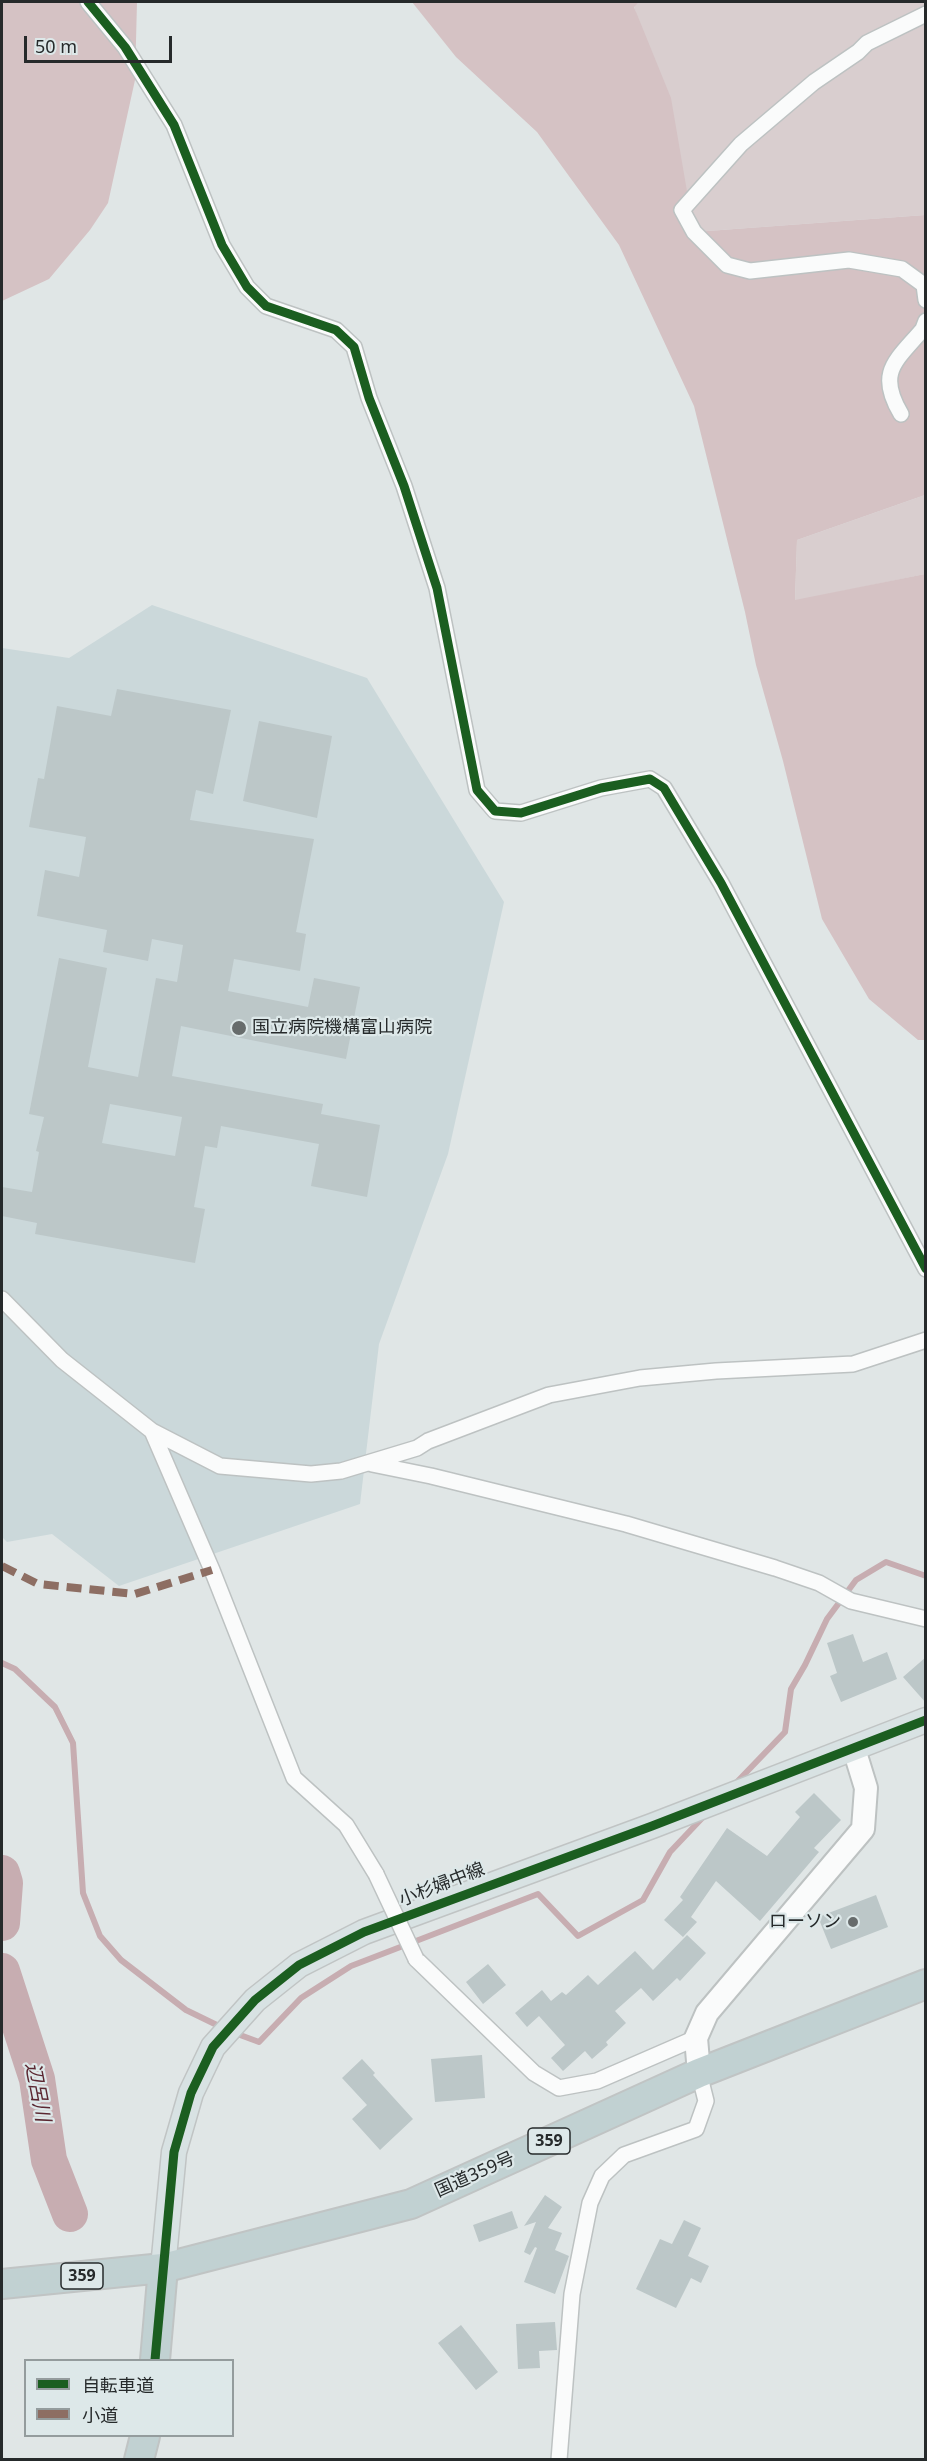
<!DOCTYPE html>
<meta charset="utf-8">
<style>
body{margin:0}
#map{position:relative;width:927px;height:2461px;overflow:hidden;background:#e0e6e6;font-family:"Noto Sans","Noto Sans JP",sans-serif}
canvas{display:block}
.frame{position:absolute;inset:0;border:3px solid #262a2b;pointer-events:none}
.legend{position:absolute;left:24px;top:2359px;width:210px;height:78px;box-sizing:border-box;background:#dde8e9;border:2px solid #949c9d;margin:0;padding:8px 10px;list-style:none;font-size:18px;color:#262a2b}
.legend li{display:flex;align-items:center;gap:12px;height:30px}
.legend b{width:30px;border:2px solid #949c9d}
.scale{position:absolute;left:24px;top:36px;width:148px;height:27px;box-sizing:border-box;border:3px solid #262a2b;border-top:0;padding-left:8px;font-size:18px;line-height:21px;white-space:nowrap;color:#262a2b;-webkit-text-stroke:4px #dde8e9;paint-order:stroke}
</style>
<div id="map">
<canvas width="927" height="2461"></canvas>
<div class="frame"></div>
<ul class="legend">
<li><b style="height:8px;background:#1b5e20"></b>自転車道</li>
<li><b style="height:8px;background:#8d6e63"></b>小道</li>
</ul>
<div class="scale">50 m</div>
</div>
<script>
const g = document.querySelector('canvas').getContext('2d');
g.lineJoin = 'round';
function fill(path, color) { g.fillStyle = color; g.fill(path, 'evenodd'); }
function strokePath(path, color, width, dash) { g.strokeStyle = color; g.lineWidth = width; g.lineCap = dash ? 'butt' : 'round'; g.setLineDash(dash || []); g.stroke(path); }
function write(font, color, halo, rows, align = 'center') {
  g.font = font + ' "Noto Sans","Noto Sans JP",sans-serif'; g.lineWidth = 4.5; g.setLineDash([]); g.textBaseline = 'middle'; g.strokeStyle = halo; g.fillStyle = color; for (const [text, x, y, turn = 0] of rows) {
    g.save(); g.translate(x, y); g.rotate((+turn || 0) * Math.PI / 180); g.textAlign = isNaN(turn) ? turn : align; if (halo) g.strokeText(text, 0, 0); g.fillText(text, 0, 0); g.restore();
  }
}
fill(new Path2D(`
 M152,605L367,678L504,902L448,1154L379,1344L360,1504L119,1586L52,1534L7,1542L2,1537V648L69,658Z`), '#cbd8da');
fill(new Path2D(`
 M639,2H925V215L694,232L634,6Z
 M925,495V574L795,601L797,540Z`), '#d9cecf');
fill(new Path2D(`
 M2,2H137L135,80L108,203L90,230L49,279L2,301Z
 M412,2H639L634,7L671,98L694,232L925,215V495L797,540L795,600L925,574V1040H918L869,999L822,919L783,761L756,665L745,612L694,406L619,245L537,132L456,57Z`), '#d5c2c4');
strokePath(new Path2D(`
 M2,1663L15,1669L55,1707L73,1743L83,1893L100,1936L121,1960L186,2010L223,2028
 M735,1784L785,1732L791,1689L805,1665L827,1619L856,1580L886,1562L926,1576
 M232,2032L259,2042L301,1998L351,1966L538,1894L578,1936L643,1900L670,1852L705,1815`), '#c7adb1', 6);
strokePath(new Path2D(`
 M2,1873L5,1883L2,1923
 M2,1971L37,2079L49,2160L70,2214`), '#c7adb1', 36);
fill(new Path2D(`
 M117,689L231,710L213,794L196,790L190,820L314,839L296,932L306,934L300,971L234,959L228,991L308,1007L314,978L360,987L346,1059L181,1026L172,1076L323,1104L321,1114L380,1125L367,1197L311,1186L319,1144L221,1126L217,1148L205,1146L194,1207L205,1209L195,1263L35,1234L37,1223L2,1216V1187L32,1192L39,1152L36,1151L44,1117L29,1114L59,958L107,968L88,1067L138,1077L156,978L177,982L183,945L152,939L148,961L103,952L107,930L37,916L45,870L79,877L86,837L29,827L38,778L44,779L57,706L111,716ZM110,1104L182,1117L175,1156L102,1143Z
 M259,721L332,736L317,818L243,801Z
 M853,1634L863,1662L887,1652L897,1679L841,1702L830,1676L837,1673L827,1643Z
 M926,1657V1703L903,1677Z
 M814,1793L841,1820L814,1848L819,1852L760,1921L716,1881L691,1917L697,1922L683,1937L664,1920L683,1900L680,1897L727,1828L767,1856L800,1817L795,1812Z
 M876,1895L888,1927L831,1949L818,1917Z
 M687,1935L706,1953L680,1981L677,1978L653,2001L641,1988L615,2011L626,2023L606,2042L608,2045L592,2059L585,2051L563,2071L551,2058L565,2045L539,2016L527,2027L515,2013L542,1990L551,2001L562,1992L566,1995L588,1975L598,1985L635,1951L653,1970Z
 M488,1964L506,1985L483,2004L466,1982Z
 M482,2055L485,2098L435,2102L431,2059Z
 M362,2059L375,2073L373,2075L413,2119L380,2150L352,2119L367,2105L342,2078Z
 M545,2195L562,2207L548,2228L562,2233L555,2250L569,2256L555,2294L524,2282L537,2248L535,2247L530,2255L524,2252L536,2222L524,2226Z
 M512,2211L518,2228L479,2242L473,2225Z
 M684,2220L701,2228L688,2256L709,2266L701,2283L691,2278L676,2308L636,2289L660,2239L672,2244Z
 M555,2322L557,2350L539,2351L540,2368L518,2369L516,2324Z
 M461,2325L498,2372L476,2390L438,2343Z`), '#bcc7c8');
const street = new Path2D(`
 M88,2L125,47L174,125L222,245L247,287L266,306L336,330L354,347L369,398L404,486L437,588L477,790L495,811L521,813L601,788L650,779L664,788L721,883L926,1269
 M926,14L867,43L858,52L814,82L741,144L682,210L694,232L727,265L750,271L849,260L902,269L924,285L926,300
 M901,414C876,372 896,361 923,329L926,321
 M2,1299L62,1360L152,1431L220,1466L311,1474L341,1471L417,1448L428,1441L549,1395L640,1378L716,1371L853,1364L926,1340
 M152,1431L212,1570L294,1778L346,1825L376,1874
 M372,1464L431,1476L626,1524L775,1568L819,1583L851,1601L926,1619
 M416,1959L534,2073L559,2088L597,2081L696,2038
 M559,2460L572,2294L590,2203L602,2176L624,2155L696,2129L706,2101L699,2073`);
const secondary = new Path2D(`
 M699,2073L696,2038L707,2013L863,1829L866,1788L854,1749`);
const primary = new Path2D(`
 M163,2268L174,2152L191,2093L213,2047L255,2000L299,1965L364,1932L652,1826L926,1720`);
const highway = new Path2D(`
 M2,2284L163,2268L411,2204L699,2073L926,1984
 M155,2360L163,2268
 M139,2460L145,2436`);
strokePath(street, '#bdc2c2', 18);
strokePath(secondary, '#bdc2c2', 26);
strokePath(primary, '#c0c4c4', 27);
strokePath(highway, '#c0c4c4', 32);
strokePath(street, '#fafbfb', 15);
strokePath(secondary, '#fafbfb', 22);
strokePath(primary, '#d8e2e3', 24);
strokePath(highway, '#c1d1d2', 28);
const streetBridge = new Path2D(`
 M376,1874L416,1959`);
strokePath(streetBridge, '#bdc2c2', 18, []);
strokePath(streetBridge, '#fafbfb', 15);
strokePath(new Path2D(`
 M2,1566L38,1584L135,1594L212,1570`), '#8d6e63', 8, [15, 8]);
strokePath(new Path2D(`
 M88,2L125,47L174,125L222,245L247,287L266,306L336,330L354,347L369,398L404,486L437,588L477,790L495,811L521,813L601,788L650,779L664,788L721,883L926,1269
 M155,2360L174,2152L191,2093L213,2047L255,2000L299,1965L364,1932L652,1826L926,1720`), '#1b5e20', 9);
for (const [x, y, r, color] of [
 [239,1028,8,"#676c6c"],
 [853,1922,6,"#676c6c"]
]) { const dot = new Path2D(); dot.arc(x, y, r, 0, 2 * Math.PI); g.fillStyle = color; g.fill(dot); strokePath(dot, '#dde8e9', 2); }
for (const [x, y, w] of [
 [549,2141,42],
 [82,2276,42]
]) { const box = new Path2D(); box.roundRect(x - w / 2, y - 13, w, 26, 4.5); g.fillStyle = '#dde8e9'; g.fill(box); strokePath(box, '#262a2b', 1.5); }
write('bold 16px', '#262a2b', null, [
 ["359",549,2141],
 ["359",82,2276]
]);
write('18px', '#262a2b', '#dde8e9', [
 ["国立病院機構富山病院",252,1028],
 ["ローソン",841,1922,"right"]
], 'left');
write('18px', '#262a2b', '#dde8e9', [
 ["小杉婦中線",442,1885,-21],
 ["国道359号",475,2175,-24]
]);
write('italic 20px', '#5b2731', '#dde8e9', [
 ["辺呂川",37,2092,79]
]);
</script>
